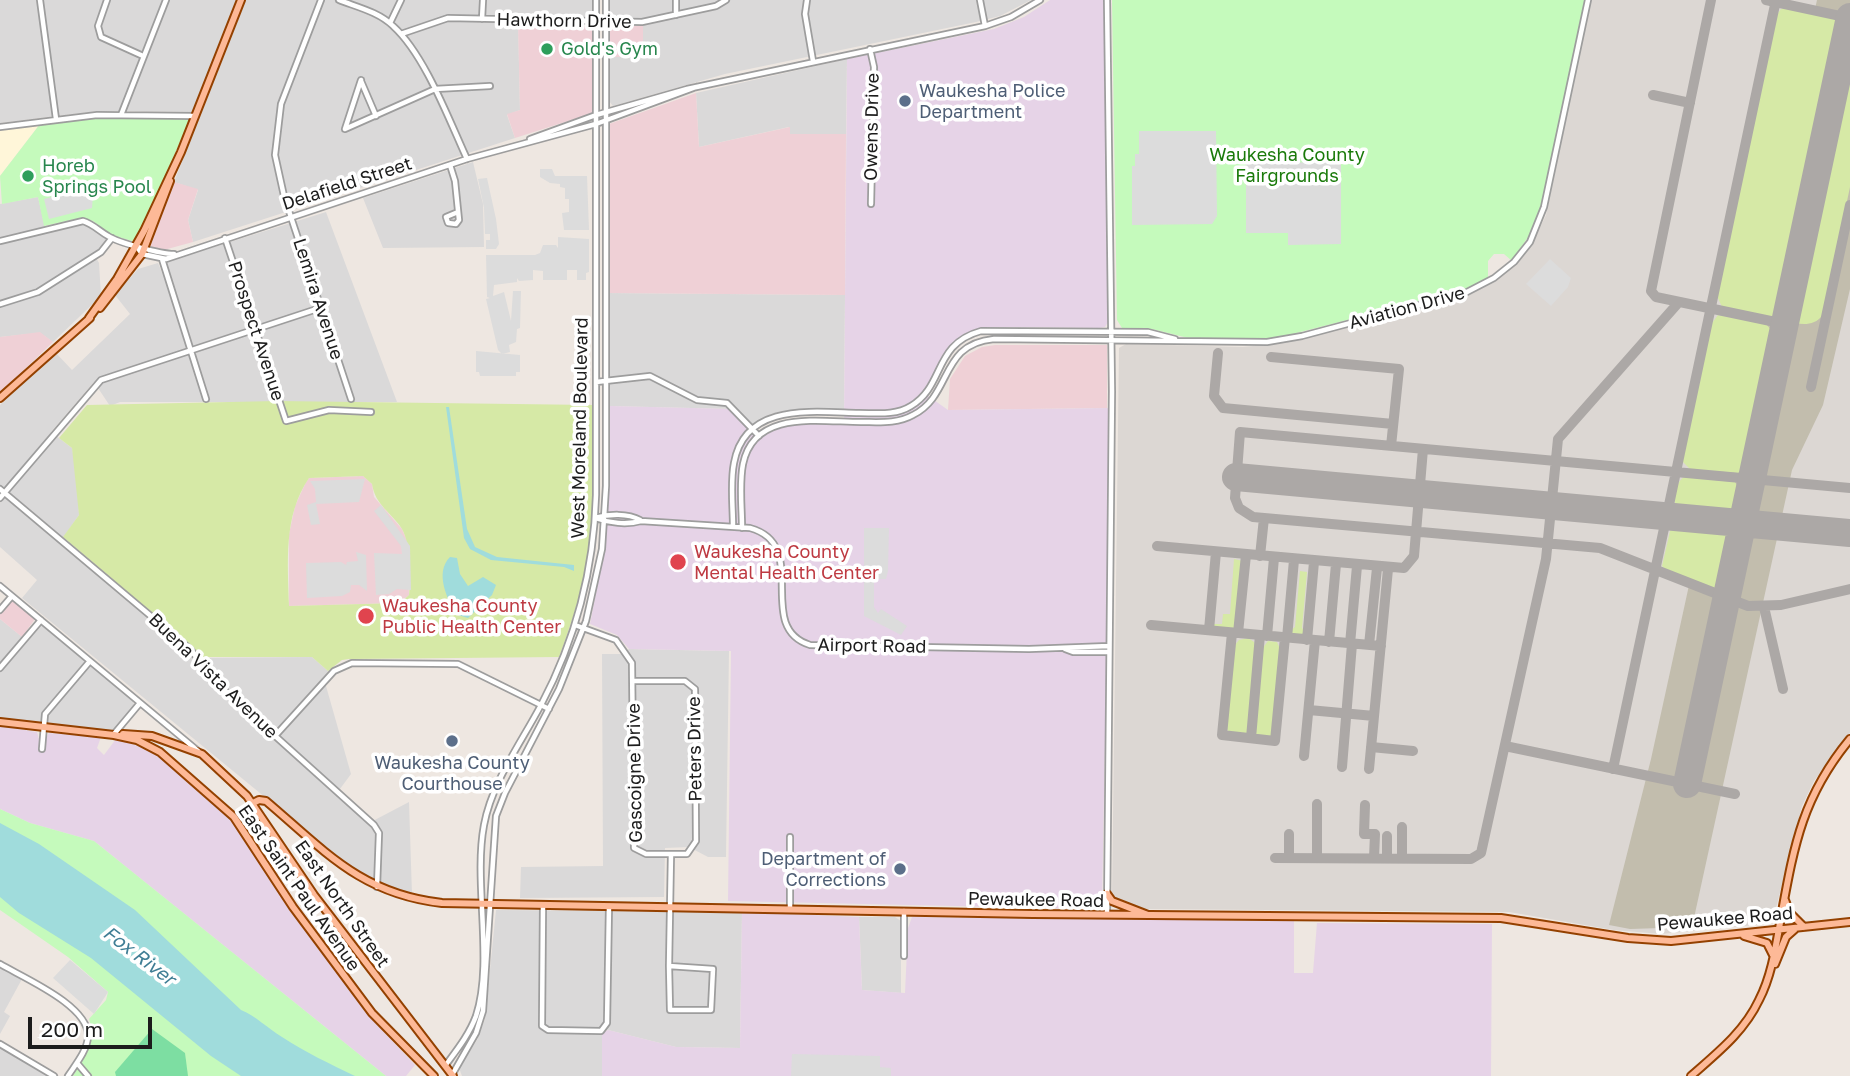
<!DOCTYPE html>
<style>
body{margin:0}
#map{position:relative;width:1850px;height:1076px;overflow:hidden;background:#eee7e1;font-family:"Golos Text",sans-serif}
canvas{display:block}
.scale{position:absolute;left:28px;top:1017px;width:124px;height:32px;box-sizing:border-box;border:4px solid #1c1c1c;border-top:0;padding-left:9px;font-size:21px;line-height:24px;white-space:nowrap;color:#1c1c1c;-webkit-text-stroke:5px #fff;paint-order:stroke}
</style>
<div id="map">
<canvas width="1850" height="1076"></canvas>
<div class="scale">200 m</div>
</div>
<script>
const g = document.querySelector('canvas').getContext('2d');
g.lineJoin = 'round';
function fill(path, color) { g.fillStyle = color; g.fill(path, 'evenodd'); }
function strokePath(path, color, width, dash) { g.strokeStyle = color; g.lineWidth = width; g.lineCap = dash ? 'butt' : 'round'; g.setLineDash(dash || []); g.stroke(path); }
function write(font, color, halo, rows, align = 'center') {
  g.font = font + ' "Golos Text",sans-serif'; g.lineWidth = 7; g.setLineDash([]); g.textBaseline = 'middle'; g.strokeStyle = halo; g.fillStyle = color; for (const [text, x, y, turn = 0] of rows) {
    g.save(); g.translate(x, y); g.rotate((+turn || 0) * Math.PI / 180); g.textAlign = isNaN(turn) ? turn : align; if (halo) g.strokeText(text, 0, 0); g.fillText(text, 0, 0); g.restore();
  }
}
fill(new Path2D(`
 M0,0H237L192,112L98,111L0,123Z
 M246,0H594L592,19L518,17L520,110L507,115L515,138L193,242L188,220L198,190L174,182Z
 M609,0H1031L1000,16L976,22L725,74L613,106L609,101L608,57H643V19L610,18Z
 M847,59L846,134H790L789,127L699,147L696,93Z
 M473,162L483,204L484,247L383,248L363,198Z
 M38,197L46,231L82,223L92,227L105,237L107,243L94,254L99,263L101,296L53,342L40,333L0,337V204Z
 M326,212L397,402H120L110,406L94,382L51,432L72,448L78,482L79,515L61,541L196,658L312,657L328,671L324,679L351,774L337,793L369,823L409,802L412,895L392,890L361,874L338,857L22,598L37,580L0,547V503L13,487L10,483L5,488L0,486V405L56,353L72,370L130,314L115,295L138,269L158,263L163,275L168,274L166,263L169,261Z
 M609,293L845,295L844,410L784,411L771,414L750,428L732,409L609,406Z
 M0,619L26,640L38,626H43L133,701L134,705L114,731L0,718Z
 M629,649L729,651L726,857H708L689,847L665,848L664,897L520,898L521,867L603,866L602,654H622Z
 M496,910L742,912L740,1048L676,1047L608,1030L604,1026L602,1076H462L459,1068L477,1040L485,1019Z
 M859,917H895L901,921V993L862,990Z
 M0,967L22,979L4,1012L10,1016L0,1034Z
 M0,1047L49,1076H0Z`), '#dad9d9');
fill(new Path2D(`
 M518,23L594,27L593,113L515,138L507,114L520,110Z
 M613,26H643V57H608L609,31Z
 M696,93L699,147L790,127V134H846L845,295L609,293V124Z
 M174,182L198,189L188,220L193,242L160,251L150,246Z
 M40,332L53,342L0,393V337Z
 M995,345H1107V408L948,410L950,379L965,356L982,347Z
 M363,476L372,484L374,497L402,529L407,541L409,595L400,603L289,606V534L295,506L305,484L309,478Z
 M12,601L35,619L22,637L0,619V614Z`), '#efd0d6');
fill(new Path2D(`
 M1050,0H1104L1108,322L1105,327L1099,328L994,327L972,331L943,354L924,393L948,410L1111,408L1102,903L1091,909L728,901L731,651L629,649L617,635L590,624L606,541L609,406L732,409L760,439L774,428L790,424H844L847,59L994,29L1024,17Z
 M0,726L37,732L39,739L44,740L49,733L101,737L97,748L104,755L116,739H120L157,754L234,822L308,933L376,1024L415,1065L406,1076H386L94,841L30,823L0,809Z
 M742,912L859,917L862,990L905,993L908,928L912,917L1294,921V973H1313L1317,923L1492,924L1491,1076H602V1033L608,1030L676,1047L740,1048Z`), '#e6d3e7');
fill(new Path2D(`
 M40,124L0,176V129Z`), '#fff6d9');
fill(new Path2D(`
 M1591,0H1850V733L1814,781L1802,806L1773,920L1765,924L1661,934L1614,930L1509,912L1145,909L1117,901L1112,896L1119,348L1126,344L1243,347L1283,343L1469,294L1506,273L1533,242L1546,215Z`), '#dcd7d3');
fill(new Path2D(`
 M1817,0H1850V289L1823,405L1792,470L1692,927L1630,929L1609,925L1651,759Z`), '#c2bdad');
fill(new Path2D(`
 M1788,8L1831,17L1836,21L1838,28L1778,310L1773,316L1767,317L1722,307L1717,296L1776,16L1781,9Z
 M1850,63V187L1823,315C1815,325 1805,325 1795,323Z
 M1718,315L1766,324L1773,332L1745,468L1738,473L1690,469L1682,461L1712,323Z
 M277,401L593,405C593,454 596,504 589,552C583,588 572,622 559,657L349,659L342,660L328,671L312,657H201L195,649L63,537L79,515L72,448L59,438L87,405ZM363,476L372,484C375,505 392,513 402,529C411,545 411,578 409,595L400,603L289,606C288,563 283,516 309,478Z
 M1684,477L1735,482L1740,490L1735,510L1725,515L1678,509C1671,501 1675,483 1684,477Z
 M1678,525L1720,529L1729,533L1720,583L1716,588C1703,591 1672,576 1662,566L1671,527Z
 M1234,559L1243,561L1237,629L1213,628L1212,624H1222L1223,614H1230Z
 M1300,571L1307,572L1302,628L1306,632L1303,636L1292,635L1290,631L1295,627Z
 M1248,638L1254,642L1257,649L1249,732L1245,735L1230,734L1227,729L1234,646L1239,640Z
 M1268,641L1277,642L1281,651L1274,734L1269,738L1257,736L1254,732L1262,649Z`), '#d6e9a6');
fill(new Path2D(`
 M1112,0H1585L1538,222L1512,261L1504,254H1494L1488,261V279L1469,289L1273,339H1192L1152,329L1122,328L1117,320Z
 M98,117L190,119L136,242L111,235L93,221L80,218L44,226L38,197L2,204L0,176L40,124Z
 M0,809L30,823L94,841L386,1076H73C85,1057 97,1042 89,1019L106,1000L108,992L68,957L0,910Z`), '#c5fabc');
fill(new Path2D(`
 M152,1029L185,1053L188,1076H116L115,1072Z`), '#7ddea2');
fill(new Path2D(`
 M1139,131H1216L1217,216L1212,224L1132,225V166H1135V154H1139Z
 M1341,162V244L1288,245V233H1246V163Z
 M540,169H552L555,176H587L589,230H564L562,213L569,212V199H565V188L560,187V184L550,183L540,177Z
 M487,178L496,219L499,244L496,249H486V240H490V234H485L484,208L478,179Z
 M85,189L93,195L92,208L49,219L44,199Z
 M558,237L589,239V272L586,273V280H577V270H567V280H543V271L533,270V280L519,281L517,278V282L494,285L493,296L504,292L511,321L513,291H521L520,328L517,329L516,342L509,345L510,352L502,354L498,350L486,299L490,298L487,297L486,255H535L540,253L543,245H556L558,248Z
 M1550,259L1571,278L1568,287L1551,306L1526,284Z
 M476,351L520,355V372H516V376H480L479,372H476Z
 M365,479L359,502L316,504L320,524L311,525L307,505L316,502L315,489L310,481Z
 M381,505L410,546L411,590L397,589L389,594L376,595L374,553L402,554L401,546L374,511Z
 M864,528H889L888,571L886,579H874V607L878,613L881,609L907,626L901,635L864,616Z
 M356,552L366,555L367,591L359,585H351L350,592L342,596L307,598L306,563L341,562L346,565L347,562L358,561Z
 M70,960L108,992L94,1014L53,978Z
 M792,1054L880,1056V1067L891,1068V1076H791Z`), '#dcdcdc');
fill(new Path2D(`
 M446,407H449L467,529L475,547L497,557L574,565V571L564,567L491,560L470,549L464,538Z
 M450,557L457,558L460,574L468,586L483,577L496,585L492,595L468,618L455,614C448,599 434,573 450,557Z
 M0,823L39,844L135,910L241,1010C256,1016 267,1028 282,1037C305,1052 330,1064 355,1076H241L211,1056L91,958L19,913L0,897Z`), '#a0dcdc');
strokePath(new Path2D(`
 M1711,0L1651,291L1656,297L1785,324
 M1766,0L1850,18
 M1653,95L1690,103
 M1218,353L1214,396L1223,408L1393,424
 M1271,357L1399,369L1391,446
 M1811,387L1850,205
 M1850,488L1240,432L1235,498L1239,508L1253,517L1600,548L1748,606L1781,605L1850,589
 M1157,546L1404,568L1414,556L1423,449
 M1260,556L1264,518
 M1764,607L1783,689
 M1151,625L1381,646
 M1209,630L1216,552
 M1232,633L1222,735L1275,741L1285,637
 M1238,633L1246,555
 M1267,636L1274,558
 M1287,638L1294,560
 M1307,640L1314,562
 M1329,642L1336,564
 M1350,644L1357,566
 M1369,645L1377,568
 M1309,710L1374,716
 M1251,738L1260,635
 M1505,746L1735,794
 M1371,747L1413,751
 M1304,756L1315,640
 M1342,767L1352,644
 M1369,769L1388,569
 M1613,769L1776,0
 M1365,805L1364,834H1375L1374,858
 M1402,827V858
 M1289,834V858
 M1275,858L1471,859L1481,853L1546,559L1558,439L1679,302
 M1317,858V804
 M1387,858V836`), '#aca8a6', 10);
strokePath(new Path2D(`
 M1236,477L1850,533
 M1687,784L1850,17`), '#aca8a6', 28);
const minor = new Path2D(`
 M40,0L56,119
 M107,0L98,26L101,37L143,56
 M321,0L281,104L275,155L284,196L351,399
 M339,0C357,7 379,12 393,26C425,55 449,120 467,159
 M676,0V15
 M807,0L805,14L813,61
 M980,0L985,26
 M482,19L483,0
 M390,23L401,0
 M401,34L448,18L642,22L716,6L726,0
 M870,49L874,67L871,204
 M361,80L345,129L435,89L490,86
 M361,81L376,116
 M121,115L166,0
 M0,127L97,115L195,116
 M530,139L596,115L687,89L985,26L1011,17L1040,0
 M450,165L455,181L459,220L456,224L448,223L446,217L458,212
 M225,238L286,421L329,410L371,412
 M0,241L83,221C93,224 99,231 108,236C119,243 161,254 174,254
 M136,246L142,254L166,259L467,159L596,124L696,87
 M162,259L206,399
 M0,304L38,292L101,252L112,238
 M596,382L650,376L697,400L727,403L759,436
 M0,489L190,649L223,689L374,825L379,833L377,887
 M0,498L101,380L320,308
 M595,518C609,523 627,525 641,521L750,528C812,545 753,627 810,645L1029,649L1109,646
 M595,518C609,514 628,513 640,520
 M733,527C733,506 730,483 734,463C745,402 813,412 859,413C876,413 895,416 911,406C945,386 933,344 981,331L1148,332L1175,339
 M742,528C742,507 739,484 743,464C754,409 820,422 861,422C879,422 897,424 913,415C953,395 939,344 994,339L1267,342L1302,336L1467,292L1494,278L1514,262L1530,242L1544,207L1588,0
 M0,586L198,751
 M0,610L12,596
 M575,625L616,640L632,663L634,848L646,854H687L696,841L695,689L685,681H633
 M1065,649L1073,652H1109
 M0,668L41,620
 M114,734L140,703
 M275,736L334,671L352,663L458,664L549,709
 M42,749L45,714L90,661
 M543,905L542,1026L548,1030L601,1031L607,1023L609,906
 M790,907V837
 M1107,914L1112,391L1107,0
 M904,956V911
 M0,964C24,978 90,1006 88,1037C87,1051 75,1065 68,1076
 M669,966L713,969L711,1010H670Z
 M669,966L671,854
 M0,1044L54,1076
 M77,1063L88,1076
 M445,1066C456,1051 469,1035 476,1016C494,961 473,883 484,825C492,782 521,743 541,705C576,639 594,569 596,495V0
 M452,1075L476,1033L483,1011L496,816L505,793L559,689L586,621L602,549L606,486V0`);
const major = new Path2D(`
 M100,308L142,254L170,181
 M89,318L117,279L144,231L181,152L241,0
 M0,398L90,318
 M0,722L114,735L137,740L160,752L234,817L293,907L372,1013L434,1076
 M123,734L152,736L202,754L247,796L314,895L453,1076
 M253,803L259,800L266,801C325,851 361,894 442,903L1033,914L1501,918L1628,938L1671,941L1850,922
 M1107,894L1112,901L1148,915
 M1785,900L1790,913L1804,927
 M1744,936L1767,943L1773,955
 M1775,964L1786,937L1795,929
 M1691,1076C1717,1053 1744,1032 1759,1000C1772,975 1776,945 1781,917C1794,846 1802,797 1850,739`);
strokePath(minor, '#9d9d9d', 8);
strokePath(major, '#944100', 10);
strokePath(minor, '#fff', 4.5);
strokePath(major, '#fdb997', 6);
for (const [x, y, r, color] of [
 [547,49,7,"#2e9e5b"],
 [905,101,7,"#5c6f8a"],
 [28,176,7,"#2e9e5b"],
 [678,562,9,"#e0444e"],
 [366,616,9,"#e0444e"],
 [452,741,7,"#5c6f8a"],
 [900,869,7,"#5c6f8a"]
]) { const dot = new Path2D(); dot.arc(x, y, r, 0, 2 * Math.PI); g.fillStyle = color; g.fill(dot); strokePath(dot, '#fff', 2.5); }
write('18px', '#1c1c1c', '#fff', [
 ["Hawthorn Drive",564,21,1],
 ["Owens Drive",872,127,-89],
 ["Delafield Street",347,184,-18],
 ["Lemira Avenue",318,299,72],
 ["Aviation Drive",1407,308,-15],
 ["Prospect Avenue",256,331,72],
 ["West Moreland Boulevard",580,428,-89],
 ["Airport Road",872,646,1],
 ["Buena Vista Avenue",213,676,44],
 ["Peters Drive",695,749,-91],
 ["Gascoigne Drive",635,773,-91],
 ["East Saint Paul Avenue",299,888,55],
 ["Pewaukee Road",1036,900,1],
 ["East North Street",342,904,55],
 ["Pewaukee Road",1725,919,-5]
]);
write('18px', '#27864d', '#fff', [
 ["Gold's Gym",561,49],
 ["Horeb",42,166],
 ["Springs Pool",42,187]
], 'left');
write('18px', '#4e5e75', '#fff', [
 ["Waukesha Police",919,91],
 ["Department",919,112],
 ["Waukesha County",452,763,"center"],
 ["Courthouse",452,784,"center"],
 ["Department of",886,859,"right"],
 ["Corrections",886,880,"right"]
], 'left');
write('18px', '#1a7a0a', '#fff', [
 ["Waukesha County",1287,155],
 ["Fairgrounds",1287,176]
]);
write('18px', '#be3a42', '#fff', [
 ["Waukesha County",694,552],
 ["Mental Health Center",694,573],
 ["Waukesha County",382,606],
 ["Public Health Center",382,627]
], 'left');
write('italic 19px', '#407e95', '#fff', [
 ["Fox River",139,956,37]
]);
</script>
